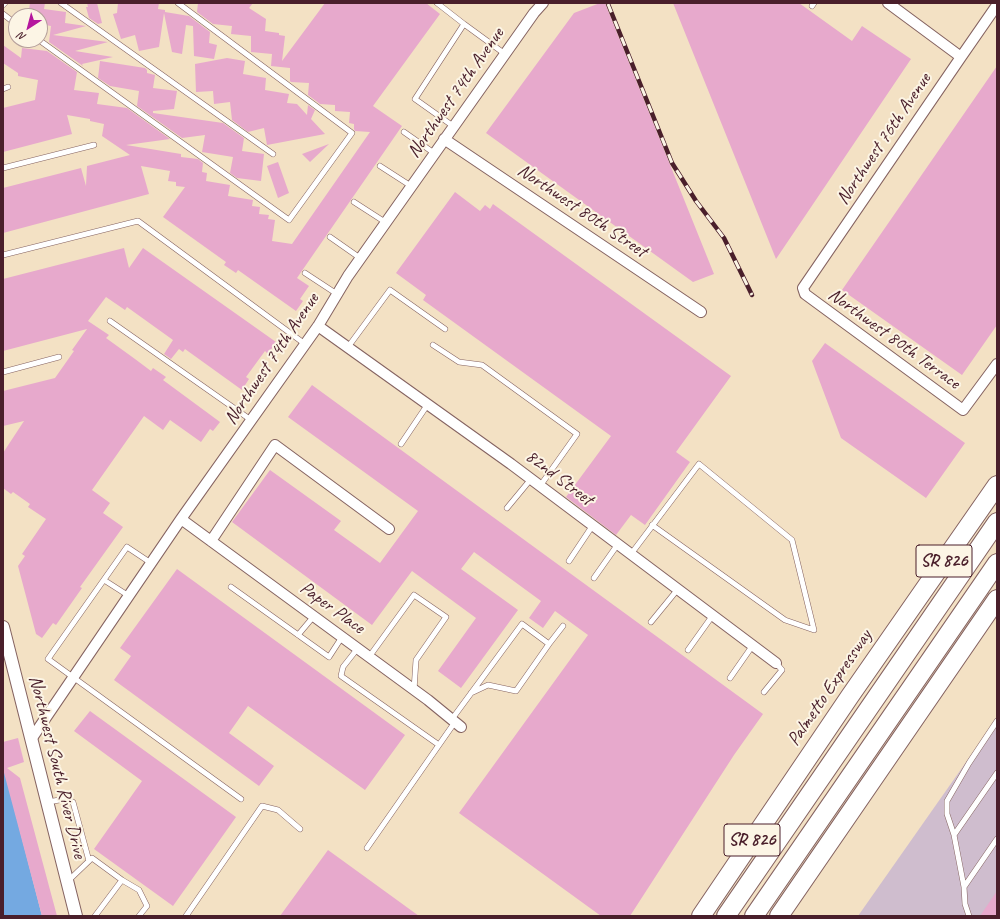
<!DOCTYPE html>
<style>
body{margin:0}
#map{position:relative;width:1000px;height:919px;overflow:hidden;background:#f3e1c4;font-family:Caveat,sans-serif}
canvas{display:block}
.frame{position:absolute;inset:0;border:4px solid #4a1f2b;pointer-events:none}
.north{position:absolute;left:8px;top:8px;width:40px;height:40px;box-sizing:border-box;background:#fcf5e5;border:1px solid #b59f9b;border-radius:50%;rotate:216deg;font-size:11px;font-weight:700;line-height:16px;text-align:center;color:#4a1f2b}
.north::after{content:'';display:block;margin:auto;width:14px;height:18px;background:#b5179e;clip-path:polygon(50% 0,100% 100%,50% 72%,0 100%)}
</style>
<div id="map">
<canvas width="1000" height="919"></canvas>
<div class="frame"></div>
<div class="north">N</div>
</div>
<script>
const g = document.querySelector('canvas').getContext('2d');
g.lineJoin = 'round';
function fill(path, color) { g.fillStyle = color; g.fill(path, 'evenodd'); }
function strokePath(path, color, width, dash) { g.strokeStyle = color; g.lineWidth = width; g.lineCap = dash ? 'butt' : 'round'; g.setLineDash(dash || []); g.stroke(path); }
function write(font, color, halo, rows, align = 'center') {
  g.font = font + ' Caveat,sans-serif'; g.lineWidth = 4; g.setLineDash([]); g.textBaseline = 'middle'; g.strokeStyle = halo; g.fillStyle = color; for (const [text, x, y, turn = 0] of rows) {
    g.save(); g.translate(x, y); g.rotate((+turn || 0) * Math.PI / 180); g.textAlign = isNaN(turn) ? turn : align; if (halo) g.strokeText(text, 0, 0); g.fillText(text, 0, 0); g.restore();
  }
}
fill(new Path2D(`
 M997,718V916H858Z`), '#cfbdce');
fill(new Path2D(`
 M3,765L42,916H3Z`), '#74a9e1');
fill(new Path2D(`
 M30,3H45L44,9L66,12L65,23L86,26L53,35L108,42L75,51L113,57L82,64L83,66L49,42L51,26L40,24V16H28Z
 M87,3H97L102,23L98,24L89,18L86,7H88Z
 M118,3H159L158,9L165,10V12L189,16L210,32L209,43L217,45L214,59L194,56L193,26L186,25L182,54L172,52L164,13L159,47L139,51L135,35L121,39L113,14L117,13Z
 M198,3H253L249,8L266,19L265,31L279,33V35L285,36L282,61L325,3H426L440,14L373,106L402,126L297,278L309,286L300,299L303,301L296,311L238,270L236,273L224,265L226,262L163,217L185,187L176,186V182L168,181L170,171L141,166L149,194L3,233V188L81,168L86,186L87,166L130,155L102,136L104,124L90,121V119L67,115L72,134L3,152V108L35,100L38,80L18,76V73L3,63V45L21,58L22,48L47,51L77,72L74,90L99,93L97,104L127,108L170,139L126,145L181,154V157L198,159L203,163L202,172L207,173L206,181L230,185L228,196L253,200L252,206L260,207L259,214L269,215L268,219L275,220L272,241L292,244L370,132L355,131L354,129V124L349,123L350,112L335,111V105L320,104L308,95L309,83L291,82L290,81V68L271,66L272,54L251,52V36L231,34L232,26L213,24L197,12Z
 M600,3H605L714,274L693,282L486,133L574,13Z
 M673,3H799L852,41L862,26L911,59L776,259Z
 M227,58L245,61L243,74L266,78L265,90L289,94L287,103L297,104L307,115L308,105L315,110L311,119L325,134L267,145L264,128L248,132L232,120L230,102L214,104L213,91L196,92L195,64Z
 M100,61L145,68L147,70V73L155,75L153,88L177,91L174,109L153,111V113L223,123L244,138L242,151L264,154L261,181L237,178L230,173L233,157L202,152L205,135L182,138L137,106L139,91L110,86L98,78Z
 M997,66V325L962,375L842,290Z
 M329,144L310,162L302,154Z
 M278,162L289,193L278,198L267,166Z
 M455,192L480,211L485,205L490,209L493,204L731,376L676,452L690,462L645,525L631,515L616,535L566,497L611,436L423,300L426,295L396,273Z
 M124,248L129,268L143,248L276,342L268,354L265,351L246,377L249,379L242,390L185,349L183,352L179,349L171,359L164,354L173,340L127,307L125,310L106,297L88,321L109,335L106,338L135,359L151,371L153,368L166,377L163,380L220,422L213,431L210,429L201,442L170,420L163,430L144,416L92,490L110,503L103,513L123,527L80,587L82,588L56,625L53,623L42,638L36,634L18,566L25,556L22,554L46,519L28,507L30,504L13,492L11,494L3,488V453L24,421L3,426V391L55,378L74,351L72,350L87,329L3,351V279Z
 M825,343L965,443L926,498L841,438L812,361Z
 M312,385L763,714L734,755L630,916H601L459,813L588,635L555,611L543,628L529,618L541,601L474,552L461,569L518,610L461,688L438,671L476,618L412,571L372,625L232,522L270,470L341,521L334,530L380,563L418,511L288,417Z
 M177,569L405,735L365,790L248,706L229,733L274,766L259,786L114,680L131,656L120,648Z
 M90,711L236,817L173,906L94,849L142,781L74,731Z
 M18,738L24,762L7,768L20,778L57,916H42L3,769V742Z
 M328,850L419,916H280Z
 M997,891V916H980Z`), '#e7a9cc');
const service = new Path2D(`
 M61,3L273,154
 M437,3L464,24
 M3,5L5,3
 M812,6L814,3
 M3,14L16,24
 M39,40L289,220L352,133L178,3
 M3,89L8,87
 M453,126L415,99L464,24L505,54
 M404,132L434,153
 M380,166L411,186
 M3,168L94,145
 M354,202L385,222
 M330,237L360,258
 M3,255L138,221L305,344
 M305,273L337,294
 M110,321L251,420
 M433,345L459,362L482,365L577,434L540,486
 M348,347L390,290L445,329
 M3,372L59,357
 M401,444L428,404
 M507,508L531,479
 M631,554L699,464L792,540L814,630L785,620L652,525
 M569,561L593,525
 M151,563L127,547L48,659L241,799
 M594,578L618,544
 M104,580L129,596
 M231,587L329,657L342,637
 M651,622L678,589
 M298,635L314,616
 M549,644L563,626
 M358,648L343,667L341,676L439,745
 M688,650L713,615
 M369,657L414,595L446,617L416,660L414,690
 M730,678L753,645
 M764,692L782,670L776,663
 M452,719L522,624L549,644L516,691L488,685L471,693
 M997,773L954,835L964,887L997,839
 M48,802L65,799L73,802L89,861
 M954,835L947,814V801L969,763L997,721
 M367,848L455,722
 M68,881L92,858L122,880L139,890L147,906L139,916
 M964,887L965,904L969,916
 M95,916L122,880
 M186,916L262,806L278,810L300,829`);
const minor = new Path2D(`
 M888,3L961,57
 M997,5L961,57L803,288L805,294L963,410L997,364
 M444,139L701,312
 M318,326L511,464L776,663
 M181,519L428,700L461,727
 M211,541L275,445L389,529
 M32,738L181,519L318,326L348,276L505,54L534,13L543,3`);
const tertiary = new Path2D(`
 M3,627L76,916`);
const motorway = new Path2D(`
 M701,916L850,696L997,485
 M726,916L997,522
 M754,916L997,563
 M779,916L997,599`);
strokePath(service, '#856361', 6);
strokePath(minor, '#856361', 12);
strokePath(tertiary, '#856361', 14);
strokePath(motorway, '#856361', 20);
strokePath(service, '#fff', 5);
strokePath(minor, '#fff', 10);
strokePath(tertiary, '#fff', 12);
strokePath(motorway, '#fff', 18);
const rail = new Path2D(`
 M608,4L672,163L696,201L724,238L752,295`);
strokePath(rail, '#4a1f2b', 4.5);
strokePath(rail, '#fcf5e5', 3, [9]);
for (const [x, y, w] of [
 [944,561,56],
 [752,840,56]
]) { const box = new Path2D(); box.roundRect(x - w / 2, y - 16, w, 32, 3); g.fillStyle = '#fcf5e5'; g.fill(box); strokePath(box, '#4a1f2b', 1); }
write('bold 18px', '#4a1f2b', null, [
 ["SR 826",944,561],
 ["SR 826",752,840]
]);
write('19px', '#4a1f2b', '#fcf5e5', [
 ["Northwest 74th Avenue",456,93,-55],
 ["Northwest 76th Avenue",884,139,-56],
 ["Northwest 80th Street",582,211,34],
 ["Northwest 80th Terrace",894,339,36],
 ["Northwest 74th Avenue",272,359,-56],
 ["82nd Street",559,478,37],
 ["Paper Place",332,608,36],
 ["Palmetto Expressway",830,688,-56],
 ["Northwest South River Drive",57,767,76]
]);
</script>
